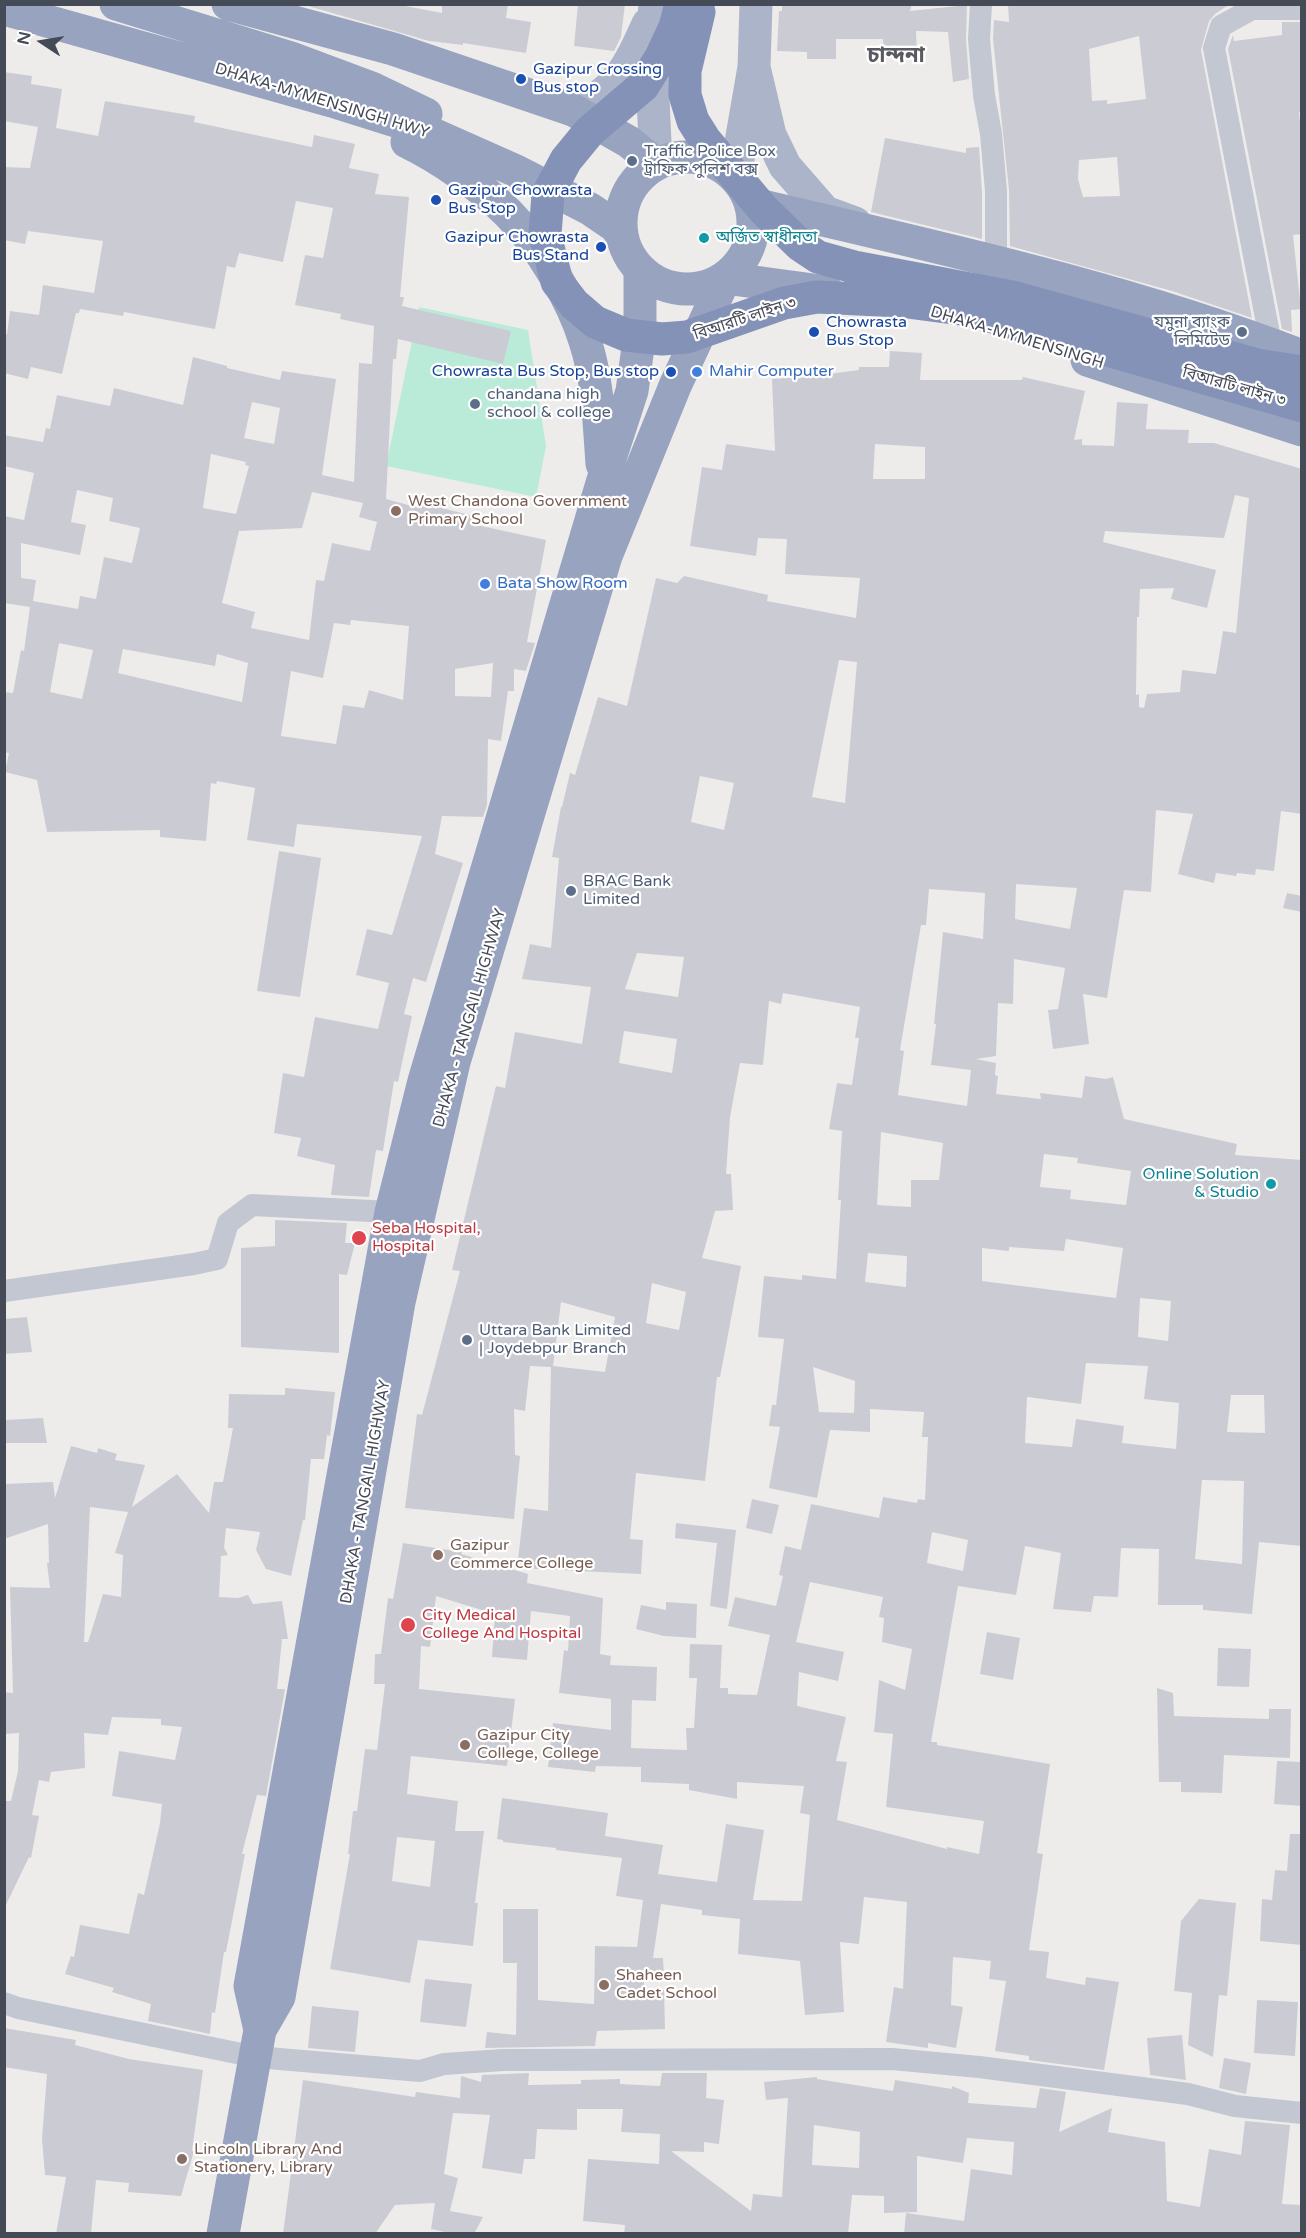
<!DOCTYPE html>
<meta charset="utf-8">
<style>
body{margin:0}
#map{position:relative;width:1306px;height:2238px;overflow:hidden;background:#eeeceb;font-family:"Varela Round",sans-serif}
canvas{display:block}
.frame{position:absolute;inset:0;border:6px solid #454a57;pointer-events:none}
.north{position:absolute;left:12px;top:12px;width:60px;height:60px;-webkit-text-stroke:4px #fff;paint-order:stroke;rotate:282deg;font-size:16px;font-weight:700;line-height:24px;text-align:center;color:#454a57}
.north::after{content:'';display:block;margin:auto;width:21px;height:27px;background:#454a57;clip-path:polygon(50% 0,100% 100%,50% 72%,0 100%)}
</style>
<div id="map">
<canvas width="1306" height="2238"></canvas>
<div class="frame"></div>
<div class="north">N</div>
</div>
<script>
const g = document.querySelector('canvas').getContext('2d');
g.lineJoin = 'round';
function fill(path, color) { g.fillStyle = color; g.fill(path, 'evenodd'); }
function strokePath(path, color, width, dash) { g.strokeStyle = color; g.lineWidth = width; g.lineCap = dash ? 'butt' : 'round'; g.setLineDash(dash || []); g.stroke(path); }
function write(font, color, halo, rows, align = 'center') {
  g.font = font + ' "Varela Round","Noto Sans Bengali",sans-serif'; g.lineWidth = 4.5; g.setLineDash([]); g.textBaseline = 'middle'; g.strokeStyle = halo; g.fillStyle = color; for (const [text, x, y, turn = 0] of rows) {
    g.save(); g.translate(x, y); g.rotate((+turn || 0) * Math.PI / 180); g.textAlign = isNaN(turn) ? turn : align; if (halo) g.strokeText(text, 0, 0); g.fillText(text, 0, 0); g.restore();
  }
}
fill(new Path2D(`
 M419,307L528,330L546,446L536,497L386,466Z`), '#baebd8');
fill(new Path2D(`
 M301,4H395L442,13V4H508L506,18L531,22L526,53L463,43V45L429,41Z
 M578,4H625L621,37L614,51L574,46Z
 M782,4H912L910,11L967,5L966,40L969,79L953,82L948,32L916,31L917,56H884L883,39H836V59H807V52L777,51L779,11H782Z
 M1008,4H1230L1215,14L1209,21L1201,50L1252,318L1172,291L1010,246L1009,190L993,39L994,20L1009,22ZM1139,36L1146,99L1107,104V100L1092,101L1089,49ZM1117,157L1120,196L1083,197L1078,179L1079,160Z
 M1282,22H1302V112H1299L1302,144V234L1293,235L1301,309L1291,310L1292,332L1282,329L1228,49L1233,35L1234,41L1282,35Z
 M4,72L32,76L31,84L62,89L56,128L98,136L105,101L195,116L194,122L312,147L314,135L355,144L349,168L379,174L375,194L409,197L400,297H404L402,306L511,331L503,364L398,339L396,359H393L386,499L419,508L421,503L474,516L472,524L546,540L527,642L535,643L526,671L514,669V691H508L501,741L488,739L487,805L483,817L442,816L435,854L463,863L426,982L413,978L404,1014L412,1016L398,1082L394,1081L383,1151L376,1150L369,1197L331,1195L335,1165L297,1156L301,1138L274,1133L283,1073L304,1077L315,1017L378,1029L389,983L356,975L367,929L392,935L422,836L297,824L294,847L247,840L255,788L217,781L216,784L211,783L206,841L160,837V830L47,832L37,780L5,772L9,753L4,752V692L13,693L21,650L24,651L30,607L4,603V516L24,520L34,473L4,466V435L43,442L46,428L50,429L57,395L110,406L114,388L183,405L193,357L227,366V368L280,380L282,371L336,379L322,475L354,482L359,363L372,364L374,326L340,319L341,314L295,305L305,255L323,258L333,208L296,201L283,262L239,253L235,268L227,266L215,329L124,312L123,316L80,309L79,313H76L62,374L31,367L28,379L4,373V334H7L10,311L39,315L43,285L94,293L103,241L28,231L25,244L4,240V167L30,168L38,127L4,121ZM252,402L280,408L274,444L244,438ZM211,454L246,462L245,465L249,466L236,514L203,508ZM77,490L113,498L109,521L140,528L132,563L104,557L96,599L80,596L78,609L33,601L36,580L21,578V543L80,555L86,525L71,522ZM312,492L363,503L359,517L377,522L370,551L332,543L324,581L316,580L309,640L251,628L255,612L222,603L239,531L302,528ZM351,620L409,626L403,700L369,690L364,708L343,705L336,744L281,736L291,671L323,678L334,623L350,625ZM59,643L93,650L82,699L50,692ZM123,649L215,666L217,654L248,663L242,702L118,673ZM493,663L491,697L455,696V669Z
 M885,138L966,153V148L979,147L982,192V239L871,212Z
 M890,351L922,353L920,380H1022L1023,377L1085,391L1074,440L1082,439V445L1114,446L1117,402L1148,404L1146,429L1189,430L1188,443H1214L1302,469V814L1281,811L1274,871L1256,869L1255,875L1237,873L1236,876L1216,873L1214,883L1178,874L1193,814L1156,810L1151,892L1124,890L1107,998L1083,994L1089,1044L1053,1049L1048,1010L1058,1009L1065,968L1014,959L1013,1004L998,1003L996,1056L976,1059L996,1063L995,1075L998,1076L996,1094L1041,1099L1040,1093L1082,1098L1085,1076L1106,1079L1113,1077L1124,1119L1237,1144L1235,1155L1302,1160V1546L1259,1542L1252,1614L1203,1610V1605H1158L1159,1549L1121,1548L1118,1597L1094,1596L1091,1612L1053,1609L1061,1553L1025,1546L1016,1595L958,1586L931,1742H937V1745L1050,1764L1037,1853L1043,1854L1029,1950L1049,1952L1046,1978L1085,1985L1086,1977L1119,1982L1104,2070L1029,2060V2056L995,2051L1006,1981L989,1979L991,1961L953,1957L951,2005L963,2007L956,2048L928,2043V2048L886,2042L894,1987L903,1989L907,1902L864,1897L859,1944L840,1942L844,2012L805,2015L800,1961L738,1954L740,1919L702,1915V1910L661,1904L653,1958H663L664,1976L644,1978V1988L664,1990L665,2029L597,2031L595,2046L485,2048L487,2032L516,2035L517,1963H503V1909H538V2000L594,2004L595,1946L637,1947L643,1900L616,1896L622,1858L556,1850V1848L503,1842V1840L497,1839L502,1798L608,1813L605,1836L663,1845L658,1874L717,1882L726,1824L764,1830L753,1900L802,1901L810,1815L800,1813L804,1786L737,1782V1799L689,1790V1784L641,1782V1767L596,1766L595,1772L548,1767L553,1723L611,1730V1699L559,1693L564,1650L568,1651L570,1616L531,1611L527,1660L492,1657L495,1614L436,1596L430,1647L421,1646L419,1689L515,1699L507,1766L411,1756L407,1794L458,1801L455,1831H484L475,1903H478L473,1946L418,1940L410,1983L330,1969L350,1854H348L353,1811H357L365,1749L377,1750L385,1684H374L375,1654H381L388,1598L393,1599L403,1543L462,1552L461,1554L528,1574L527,1583L603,1598L600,1654L611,1656L610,1665L657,1667L656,1701L632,1700L631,1748L687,1750L686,1728H694L697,1678H689L690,1644L722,1645L720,1688H728V1694L757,1695L770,1635L728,1626L735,1597L776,1606L783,1576L779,1575L785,1546L801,1550L811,1504L879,1518L883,1497L917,1503L918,1499L925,1500L928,1437H922L924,1412L870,1409V1432L830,1430L817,1498L769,1488L780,1427L769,1426L772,1405H776L784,1339L758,1337L764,1276L802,1280V1275L836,1279L841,1200H838L842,1131L829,1129L837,1083L852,1085L859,1038H855L860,1007L783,993L781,1004L769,1001L763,1065L740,1063L730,1117L726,1174H731L733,1210L715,1211L702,1258L741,1266L720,1377H717L705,1481L636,1473L630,1539L643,1540L641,1574L517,1568L524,1508L548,1511L551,1367L530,1366L525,1411L514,1409L515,1455L520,1456L514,1519L405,1508L417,1414L422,1415L460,1271L452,1270L496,1086L505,1088L515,1032L582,1044L591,987L522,979L530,944L551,948L559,858L552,857L561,807H562L570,773L575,775L598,697L627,706L656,578L677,583L684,576L768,595L767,601L856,618L860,578L785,574L787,539L758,538L756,556L690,546L702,467L722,470L726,444L775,451L772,379L799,377V378L859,370V367H889ZM875,444L925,447V479H873ZM1235,495L1249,498L1236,633L1223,631L1216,674L1182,670L1180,692L1147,694L1144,708L1139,707V694L1136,695L1137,617H1139L1140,589L1174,588L1171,599L1207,608L1216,570L1103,542L1105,531L1224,538ZM839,660L857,662L845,803L812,797ZM700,776L734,783L724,830L691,822ZM1016,884L1077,888L1070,929L1015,919ZM929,889L985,893L983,939L943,932L934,1024H936L931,1065L971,1070L967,1106L898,1095L904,1051L900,1050L921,925H926ZM637,953L684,957L678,997L625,989ZM624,1031L677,1039L672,1073L619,1063ZM881,1132L943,1143L939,1180H911V1207L877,1205ZM1044,1154L1078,1158L1077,1163L1131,1171L1126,1205L1070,1199L1071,1190L1040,1187ZM1066,1239L1123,1248L1116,1298L982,1281V1248L1009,1251V1247L1064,1251ZM868,1253L907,1256L906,1287L865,1282ZM652,1283L686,1292L679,1330L646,1323ZM1140,1298L1171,1301L1168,1341L1138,1337ZM561,1302L615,1317L605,1372L553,1366ZM1086,1363L1148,1366L1144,1399L1179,1403L1176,1449L1122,1443L1124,1426L1076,1419L1072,1447L1025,1443L1027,1397L1081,1404ZM813,1367L855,1381L854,1413L819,1412ZM1231,1395H1264L1265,1433L1227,1432ZM1202,1480L1244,1481L1242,1564L1195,1559ZM932,1532L968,1540L963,1571L927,1563ZM810,1582L883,1597L879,1617L884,1618L882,1642L912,1649L905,1690L879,1680L874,1732L893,1734L886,1807L984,1821L979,1854L947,1847V1849L837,1820L847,1762L836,1761L846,1717L797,1706L799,1672L838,1681L844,1652L796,1642ZM397,1837L435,1841L430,1887L392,1881Z
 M279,851L321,858L300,997L257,991Z
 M1287,893L1302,896V912L1283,908Z
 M275,1220L347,1223L345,1243H355L347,1275L339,1274V1353L241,1347V1248L275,1246Z
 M27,1317L32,1352L4,1354V1319Z
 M285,1388L335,1392L330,1436L327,1435L324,1459H311L305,1520H303L291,1576L266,1569L256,1550L260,1532L226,1528L224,1548L228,1555L221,1556L219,1597L238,1598L248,1595L253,1604L282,1601L288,1639H282L277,1689H285L266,1796L257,1795L242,1854H245L226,1952H224L215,2013L212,2012L210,2034L148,2021L151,2004L112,1992L114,1988L65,1974L71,1956L74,1957L80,1925L129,1934L138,1893L144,1895L160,1823L162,1804L112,1796L119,1751L175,1760L182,1727L161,1725V1719L112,1717L108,1735L84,1733L85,1768L51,1772L49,1782L39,1780L32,1815L39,1816L31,1858L29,1857L4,1909V1801H11L18,1771L19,1733L4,1734V1692L13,1693L10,1587L50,1588L47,1563H49L48,1524L4,1539V1484L53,1482L55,1498L71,1446L97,1453L98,1448L117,1454L115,1460L145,1465L132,1507L177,1474L209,1513L214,1482H223L233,1428H228L229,1394L285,1395ZM90,1507L128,1512L115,1553L123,1555L121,1597L103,1594L88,1642H84Z
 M43,1418L47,1443H4V1420Z
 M752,1499L779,1505L772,1534L746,1528Z
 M676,1523L736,1530L727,1609L710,1606L717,1543L675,1538Z
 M666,1602L697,1604L696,1638L664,1636L636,1629L641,1605L666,1610Z
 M987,1632L1020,1638L1013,1680L980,1674Z
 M1218,1648L1251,1649L1249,1687L1217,1686Z
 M1157,1688L1173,1693L1174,1716L1269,1719V1709H1291L1290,1758L1224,1755L1222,1793L1181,1792V1782H1159Z
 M1277,1761L1302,1762V1806L1274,1804Z
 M1290,1834H1302V1945L1260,1941L1262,1899L1272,1900L1275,1870L1287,1871Z
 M1199,1899L1236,1903L1227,1996L1219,1995L1213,2057L1188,2045L1192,1993L1174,1991L1181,1921Z
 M425,1979L472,1984L466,2027L420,2022Z
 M1257,2000L1298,2002L1295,2056L1254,2053Z
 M312,2006L359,2011L355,2052L308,2048Z
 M4,2028L76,2040L75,2045L129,2059L203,2070L192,2151H194L181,2196L128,2192L129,2183L96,2180L91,2234H56L66,2177L45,2175L42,2139L47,2074L4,2067Z
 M1182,2035L1186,2080L1150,2075L1147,2038Z
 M1224,2058L1251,2063L1246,2094L1219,2088Z
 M529,2073L528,2085L581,2084V2080L620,2079V2084L660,2086L662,2073H707L706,2098L724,2100L719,2144L704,2142V2152L671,2151L751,2211L753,2194L782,2197L788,2098L766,2100L764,2082L817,2077V2079L893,2091L895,2080L952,2089V2086L969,2093L968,2103L1036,2108L1040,2088L1066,2092L1059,2132L1112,2108L1108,2132L1165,2142L1167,2201L1200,2207L1209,2149L1241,2155L1245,2121L1290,2125L1282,2204L1302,2205V2234H904L906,2213L964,2221L971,2169L1012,2175L1014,2142L967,2138L963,2163L917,2156V2212L884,2213V2196L852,2195L848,2234H624L625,2225L583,2221L588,2159L659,2164L660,2134L621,2132L623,2109H577V2130L537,2129L535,2159H524L522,2174L482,2168L490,2115L453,2113L444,2174L458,2178L450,2211L483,2217L474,2234H454L431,2229L435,2203L395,2205L375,2234H283L303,2080L415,2097L416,2092L460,2098L461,2076L481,2082L482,2075ZM814,2125L860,2132L859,2168L812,2165Z`), '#cbccd3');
strokePath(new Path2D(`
 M981,4L979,39L984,95L991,134L996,191V262
 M1271,344L1214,48L1221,26L1252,9H1302
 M4,1291L194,1264L217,1259L228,1223L252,1205L391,1212
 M4,2003L18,2008L256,2057L420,2071L444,2064L503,2060L892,2059L979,2067L1188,2094L1235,2106L1302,2113`), '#c2c7d2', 22);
strokePath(new Path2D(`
 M655,4L651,55L656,164
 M754,67L770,135L785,166L825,212L855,223
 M573,110C617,94 630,64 648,24
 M735,177L754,67L756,4`), '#acb4c9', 33);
strokePath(new Path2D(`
 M116,4L291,58L374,89L426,114
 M228,4L393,49L573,110L629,142L656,164
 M4,9L332,101L424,130L514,170L590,209L615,226L622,235
 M407,142C440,158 482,187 508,213C540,245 572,299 585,341C598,380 599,423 602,464
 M621 223a66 66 0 1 1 132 0a66 66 0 1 1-132 0Z
 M750,203C936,247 1123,287 1302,356
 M1087,360L1302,430
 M260,2030L250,1986L391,1212L424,1081L603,480L632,391L640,333V271
 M223,2234L260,2030L279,1997L399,1302L454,1062L606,556L675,386L725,278L828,292`), '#98a3c0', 33);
strokePath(new Path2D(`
 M681,4L675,27L661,57L643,86L589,132L566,160L548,194L545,235L557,282L574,304L595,322L626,335L662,339L687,337L784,303L817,297L900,301L968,310L1302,406
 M699,12L685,71V95L693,121L705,140L763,209L800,245L818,257L854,267L1012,297L1257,365L1302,372`), '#8592b8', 33);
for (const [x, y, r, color] of [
 [521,79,6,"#1a4fb4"],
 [632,161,6,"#5c6f8a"],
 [436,200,6,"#1a4fb4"],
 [704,238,6,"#0f9aa8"],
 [601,247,6,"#1a4fb4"],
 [814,332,6,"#1a4fb4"],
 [1242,332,6,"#5c6f8a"],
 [671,372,6,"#1a4fb4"],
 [697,372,6,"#3f7fe0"],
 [475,404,6,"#5c6f8a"],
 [396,511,6,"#8d6e63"],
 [485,584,6,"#3f7fe0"],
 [571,891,6,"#5c6f8a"],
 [1271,1184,6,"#0f9aa8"],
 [359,1238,8,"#e0444e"],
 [467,1340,6,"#5c6f8a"],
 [438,1555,6,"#8d6e63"],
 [408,1625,8,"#e0444e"],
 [465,1745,6,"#8d6e63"],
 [604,1985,6,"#8d6e63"],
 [182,2159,6,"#8d6e63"]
]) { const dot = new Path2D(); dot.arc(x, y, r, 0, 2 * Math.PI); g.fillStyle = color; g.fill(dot); strokePath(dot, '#fff', 2); }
write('16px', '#164399', '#fff', [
 ["Gazipur Crossing",533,70],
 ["Bus stop",533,88],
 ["Gazipur Chowrasta",448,191],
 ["Bus Stop",448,209],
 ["Gazipur Chowrasta",589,238,"right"],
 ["Bus Stand",589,256,"right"],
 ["Chowrasta",826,323],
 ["Bus Stop",826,341],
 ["Chowrasta Bus Stop, Bus stop",659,372,"right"]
], 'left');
write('16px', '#454a57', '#fff', [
 ["DHAKA-MYMENSINGH HWY",322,101,17],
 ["বিআরটি লাইন ৩",745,319,-18],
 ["DHAKA-MYMENSINGH",1017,338,17],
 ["বিআরটি লাইন ৩",1234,387,16],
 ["DHAKA - TANGAIL HIGHWAY",470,1018,-74],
 ["DHAKA - TANGAIL HIGHWAY",366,1492,-80]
]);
write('16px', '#4e5e75', '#fff', [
 ["Traffic Police Box",644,152],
 ["ট্রাফিক পুলিশ বক্স",644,170],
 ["যমুনা ব্যাংক",1230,323,"right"],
 ["লিমিটেড",1230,341,"right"],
 ["chandana high",487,395],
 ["school & college",487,413],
 ["BRAC Bank",583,882],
 ["Limited",583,900],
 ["Uttara Bank Limited",479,1331],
 ["| Joydebpur Branch",479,1349]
], 'left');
write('16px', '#0d838f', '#fff', [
 ["অর্জিত স্বাধীনতা",716,238],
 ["Online Solution",1259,1175,"right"],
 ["& Studio",1259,1193,"right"]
], 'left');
write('16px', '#366cbe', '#fff', [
 ["Mahir Computer",709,372],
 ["Bata Show Room",497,584]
], 'left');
write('16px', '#785e54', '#fff', [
 ["West Chandona Government",408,502],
 ["Primary School",408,520],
 ["Gazipur",450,1546],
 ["Commerce College",450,1564],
 ["Gazipur City",477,1736],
 ["College, College",477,1754],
 ["Shaheen",616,1976],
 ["Cadet School",616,1994],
 ["Lincoln Library And",194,2150],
 ["Stationery, Library",194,2168]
], 'left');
write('16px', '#be3a42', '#fff', [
 ["Seba Hospital,",372,1229],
 ["Hospital",372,1247],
 ["City Medical",422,1616],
 ["College And Hospital",422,1634]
], 'left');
write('bold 22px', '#585a60', '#fff', [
 ["চান্দনা",896,56]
]);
</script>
